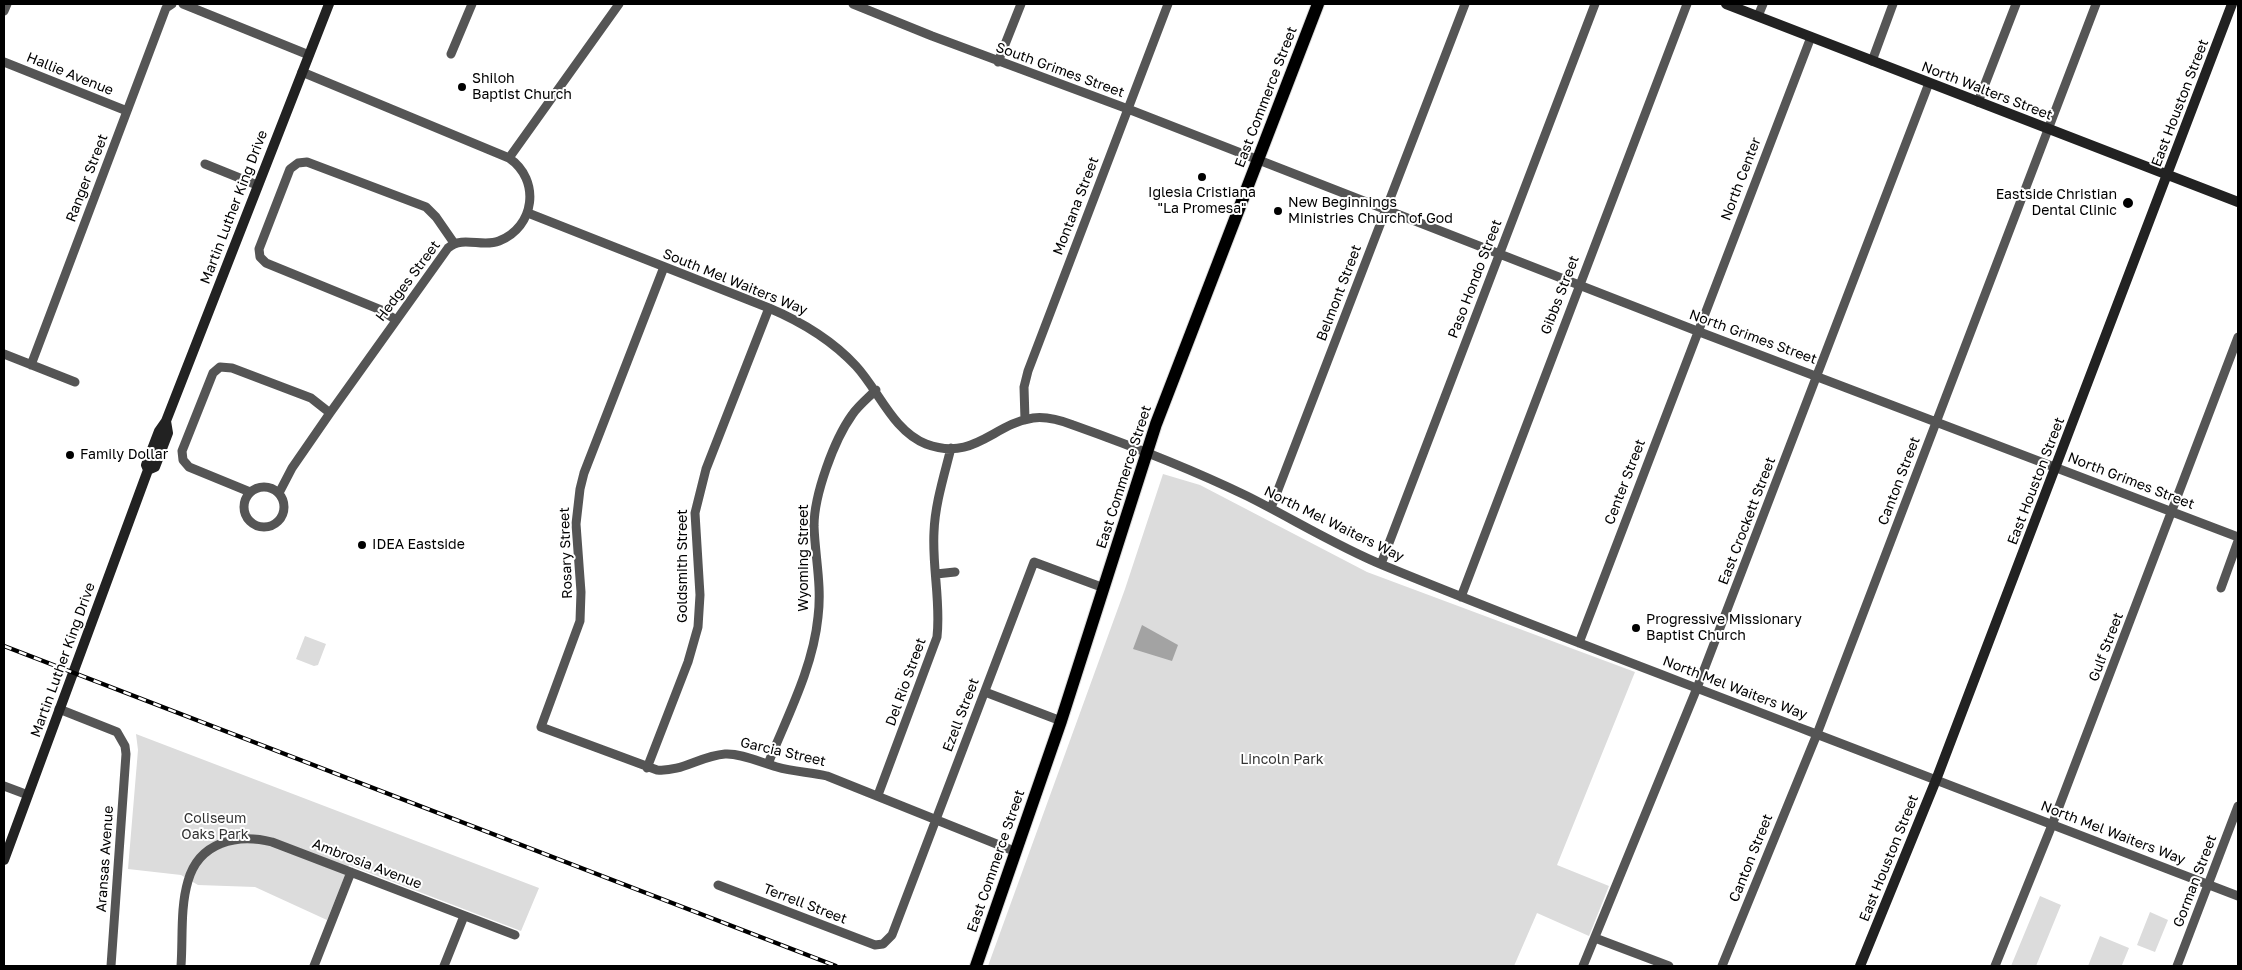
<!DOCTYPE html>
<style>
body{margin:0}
#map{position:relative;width:2242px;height:970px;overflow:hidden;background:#fff;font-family:"Golos Text",sans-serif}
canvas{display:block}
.frame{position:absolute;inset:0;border:5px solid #000;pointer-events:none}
</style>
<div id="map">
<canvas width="2242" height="970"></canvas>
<div class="frame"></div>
</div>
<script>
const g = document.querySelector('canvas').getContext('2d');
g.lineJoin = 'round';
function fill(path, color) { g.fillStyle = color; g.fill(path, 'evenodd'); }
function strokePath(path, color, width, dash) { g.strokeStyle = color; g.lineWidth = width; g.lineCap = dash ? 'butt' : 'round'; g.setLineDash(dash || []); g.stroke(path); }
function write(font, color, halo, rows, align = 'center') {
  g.font = font + ' "Golos Text",sans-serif'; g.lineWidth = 4; g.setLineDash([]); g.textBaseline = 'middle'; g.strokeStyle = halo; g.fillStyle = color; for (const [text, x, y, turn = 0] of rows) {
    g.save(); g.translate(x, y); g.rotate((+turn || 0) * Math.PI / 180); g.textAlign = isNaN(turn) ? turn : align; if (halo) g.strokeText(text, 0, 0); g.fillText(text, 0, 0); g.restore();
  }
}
fill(new Path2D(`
 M1163,474L1200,485L1367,572L1635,672L1557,865L1609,886L1589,936L1537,913L1514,966H988L1125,589Z
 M305,636L326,644L318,665L314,666L296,659Z
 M136,734L539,888L521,931L349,865L327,920L255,887L198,885L181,875L128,869L138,750Z
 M2040,896L2061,905L2036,966H2011Z
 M2150,912L2168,920L2155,952L2137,945Z
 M2100,936L2129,948L2122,965L2124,966H2088Z`), '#dcdcdc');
fill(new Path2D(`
 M1142,625L1178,645L1172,661L1133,649Z`), '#a3a3a3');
const primary = new Path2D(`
 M976,966L1061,721L1156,424L1318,4`);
strokePath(primary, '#dbdbdb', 14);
strokePath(new Path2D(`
 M183,4L309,55
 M853,4L932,36L1128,109L1697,331L2238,537
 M4,11L7,4
 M1758,16L1763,4
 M451,54L472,4
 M1872,61L1893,4
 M4,62L127,111
 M998,62L1021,4
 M1978,102L2016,4
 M509,158L619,4
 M205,164L257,185
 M528,213L769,308C802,322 831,339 856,366C879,391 893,431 926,444C974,462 993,424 1033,418C1047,416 1060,420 1073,425C1132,446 1191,469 1247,496C1293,519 1338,547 1385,566C1526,624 1669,677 1811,732C1954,786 2096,842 2238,896
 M664,267L584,473L580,489L576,524L581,592L580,621L541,727L657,770C682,772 700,756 725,754C742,753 761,763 777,767C793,772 811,772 827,776L1014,851
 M396,320L381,310L266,263L260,257L259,249L290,169L298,163L307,162L426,207L436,217L454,243
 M4,354L75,382
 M31,365L166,8L172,4
 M1025,420L1024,387L1028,371L1168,4
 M244 507a20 20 0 1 1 40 0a20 20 0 1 1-40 0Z
 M250,492L189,467L183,460L182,451L213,373L220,367L232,368L311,398L330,413
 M279,493L292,468L330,413L448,248C463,235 482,248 499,241C535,227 541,180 509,158L302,72
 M1271,508L1465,4
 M1381,564L1595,4
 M936,574L955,572
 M2221,588L2238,541
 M1461,597L1687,4
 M1579,643L1811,37
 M985,692L1061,721
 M59,709L117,732L125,746L126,754L111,966
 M768,764C787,717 813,668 818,617C822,586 815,556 814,526C814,495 834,440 852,415C858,406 868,398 876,390
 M647,768L688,662L698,627L700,595L695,513L706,469L769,308
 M4,786L28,795
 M878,795L937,637C941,602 932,568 934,532C935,504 944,476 951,448
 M718,885L875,945L883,944L892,935L1034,562L1104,588
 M1595,938L1669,966
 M181,966C183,939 180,908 188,881C199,842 237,833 272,842L515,935
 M314,966L351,872
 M444,966L464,916
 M1583,966L1697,688L1929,83
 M1722,966L1817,734L2096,4
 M1995,966L2052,825L2238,337
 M2177,966L2238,806`), '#555', 9);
strokePath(new Path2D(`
 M1726,4L2238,202
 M148,470L155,467L168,433L166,421
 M4,860L148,470L146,465L159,431L166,421L329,4
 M1860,966L1936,780L2232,4`), '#222', 10);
strokePath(primary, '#000', 12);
const rail = new Path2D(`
 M4,646L836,966`);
strokePath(rail, '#000', 4.5);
strokePath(rail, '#fff', 2.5, [8]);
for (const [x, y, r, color] of [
 [462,87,5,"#000"],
 [1202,177,5,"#000"],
 [2128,203,6,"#000"],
 [1278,211,5,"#000"],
 [70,455,5,"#000"],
 [362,545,5,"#000"],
 [1636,628,5,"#000"]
]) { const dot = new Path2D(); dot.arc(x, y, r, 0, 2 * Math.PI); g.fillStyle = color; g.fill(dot); strokePath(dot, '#fff', 2); }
write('14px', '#000', '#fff', [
 ["South Grimes Street",1060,70,20],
 ["Hallie Avenue",70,74,22],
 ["North Walters Street",1987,91,21],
 ["East Commerce Street",1266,97,-69],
 ["East Houston Street",2180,103,-69],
 ["Ranger Street",87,178,-69],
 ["North Center",1741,179,-69],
 ["Montana Street",1076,206,-69],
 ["Martin Luther King Drive",234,207,-69],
 ["Paso Hondo Street",1475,279,-69],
 ["Hedges Street",408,281,-53],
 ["South Mel Waiters Way",735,282,22],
 ["Belmont Street",1339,293,-69],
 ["Gibbs Street",1560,295,-69],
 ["North Grimes Street",1753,337,20],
 ["East Commerce Street",1124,477,-72],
 ["Canton Street",1899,481,-69],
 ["East Houston Street",2036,481,-69],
 ["North Grimes Street",2131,481,21],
 ["Center Street",1625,482,-69],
 ["East Crockett Street",1747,521,-69],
 ["North Mel Waiters Way",1334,524,26],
 ["Rosary Street",566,553,-92],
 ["Wyoming Street",804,558,-90],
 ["Goldsmith Street",683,566,-90],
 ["Gulf Street",2106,647,-69],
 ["Martin Luther King Drive",63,660,-70],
 ["Del Rio Street",906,682,-70],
 ["North Mel Waiters Way",1735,688,21],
 ["Ezell Street",961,715,-69],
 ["Garcia Street",783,752,13],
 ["North Mel Waiters Way",2113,833,21],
 ["Canton Street",1751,858,-68],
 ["East Houston Street",1889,858,-68],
 ["Aransas Avenue",105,859,-86],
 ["East Commerce Street",996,861,-71],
 ["Ambrosia Avenue",367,864,21],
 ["Gorman Street",2195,881,-69],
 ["Terrell Street",805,904,21]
]);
write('14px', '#000', '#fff', [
 ["Shiloh",472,79],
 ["Baptist Church",472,95],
 ["Iglesia Cristiana",1202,193,"center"],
 ["\"La Promesa\"",1202,209,"center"],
 ["Eastside Christian",2117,195,"right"],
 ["Dental Clinic",2117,211,"right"],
 ["New Beginnings",1288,203],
 ["Ministries Church of God",1288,219],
 ["Family Dollar",80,455],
 ["IDEA Eastside",372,545],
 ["Progressive Missionary",1646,620],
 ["Baptist Church",1646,636]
], 'left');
write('14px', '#333', '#fff', [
 ["Lincoln Park",1282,760],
 ["Coliseum",215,819],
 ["Oaks Park",215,835]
]);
</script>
